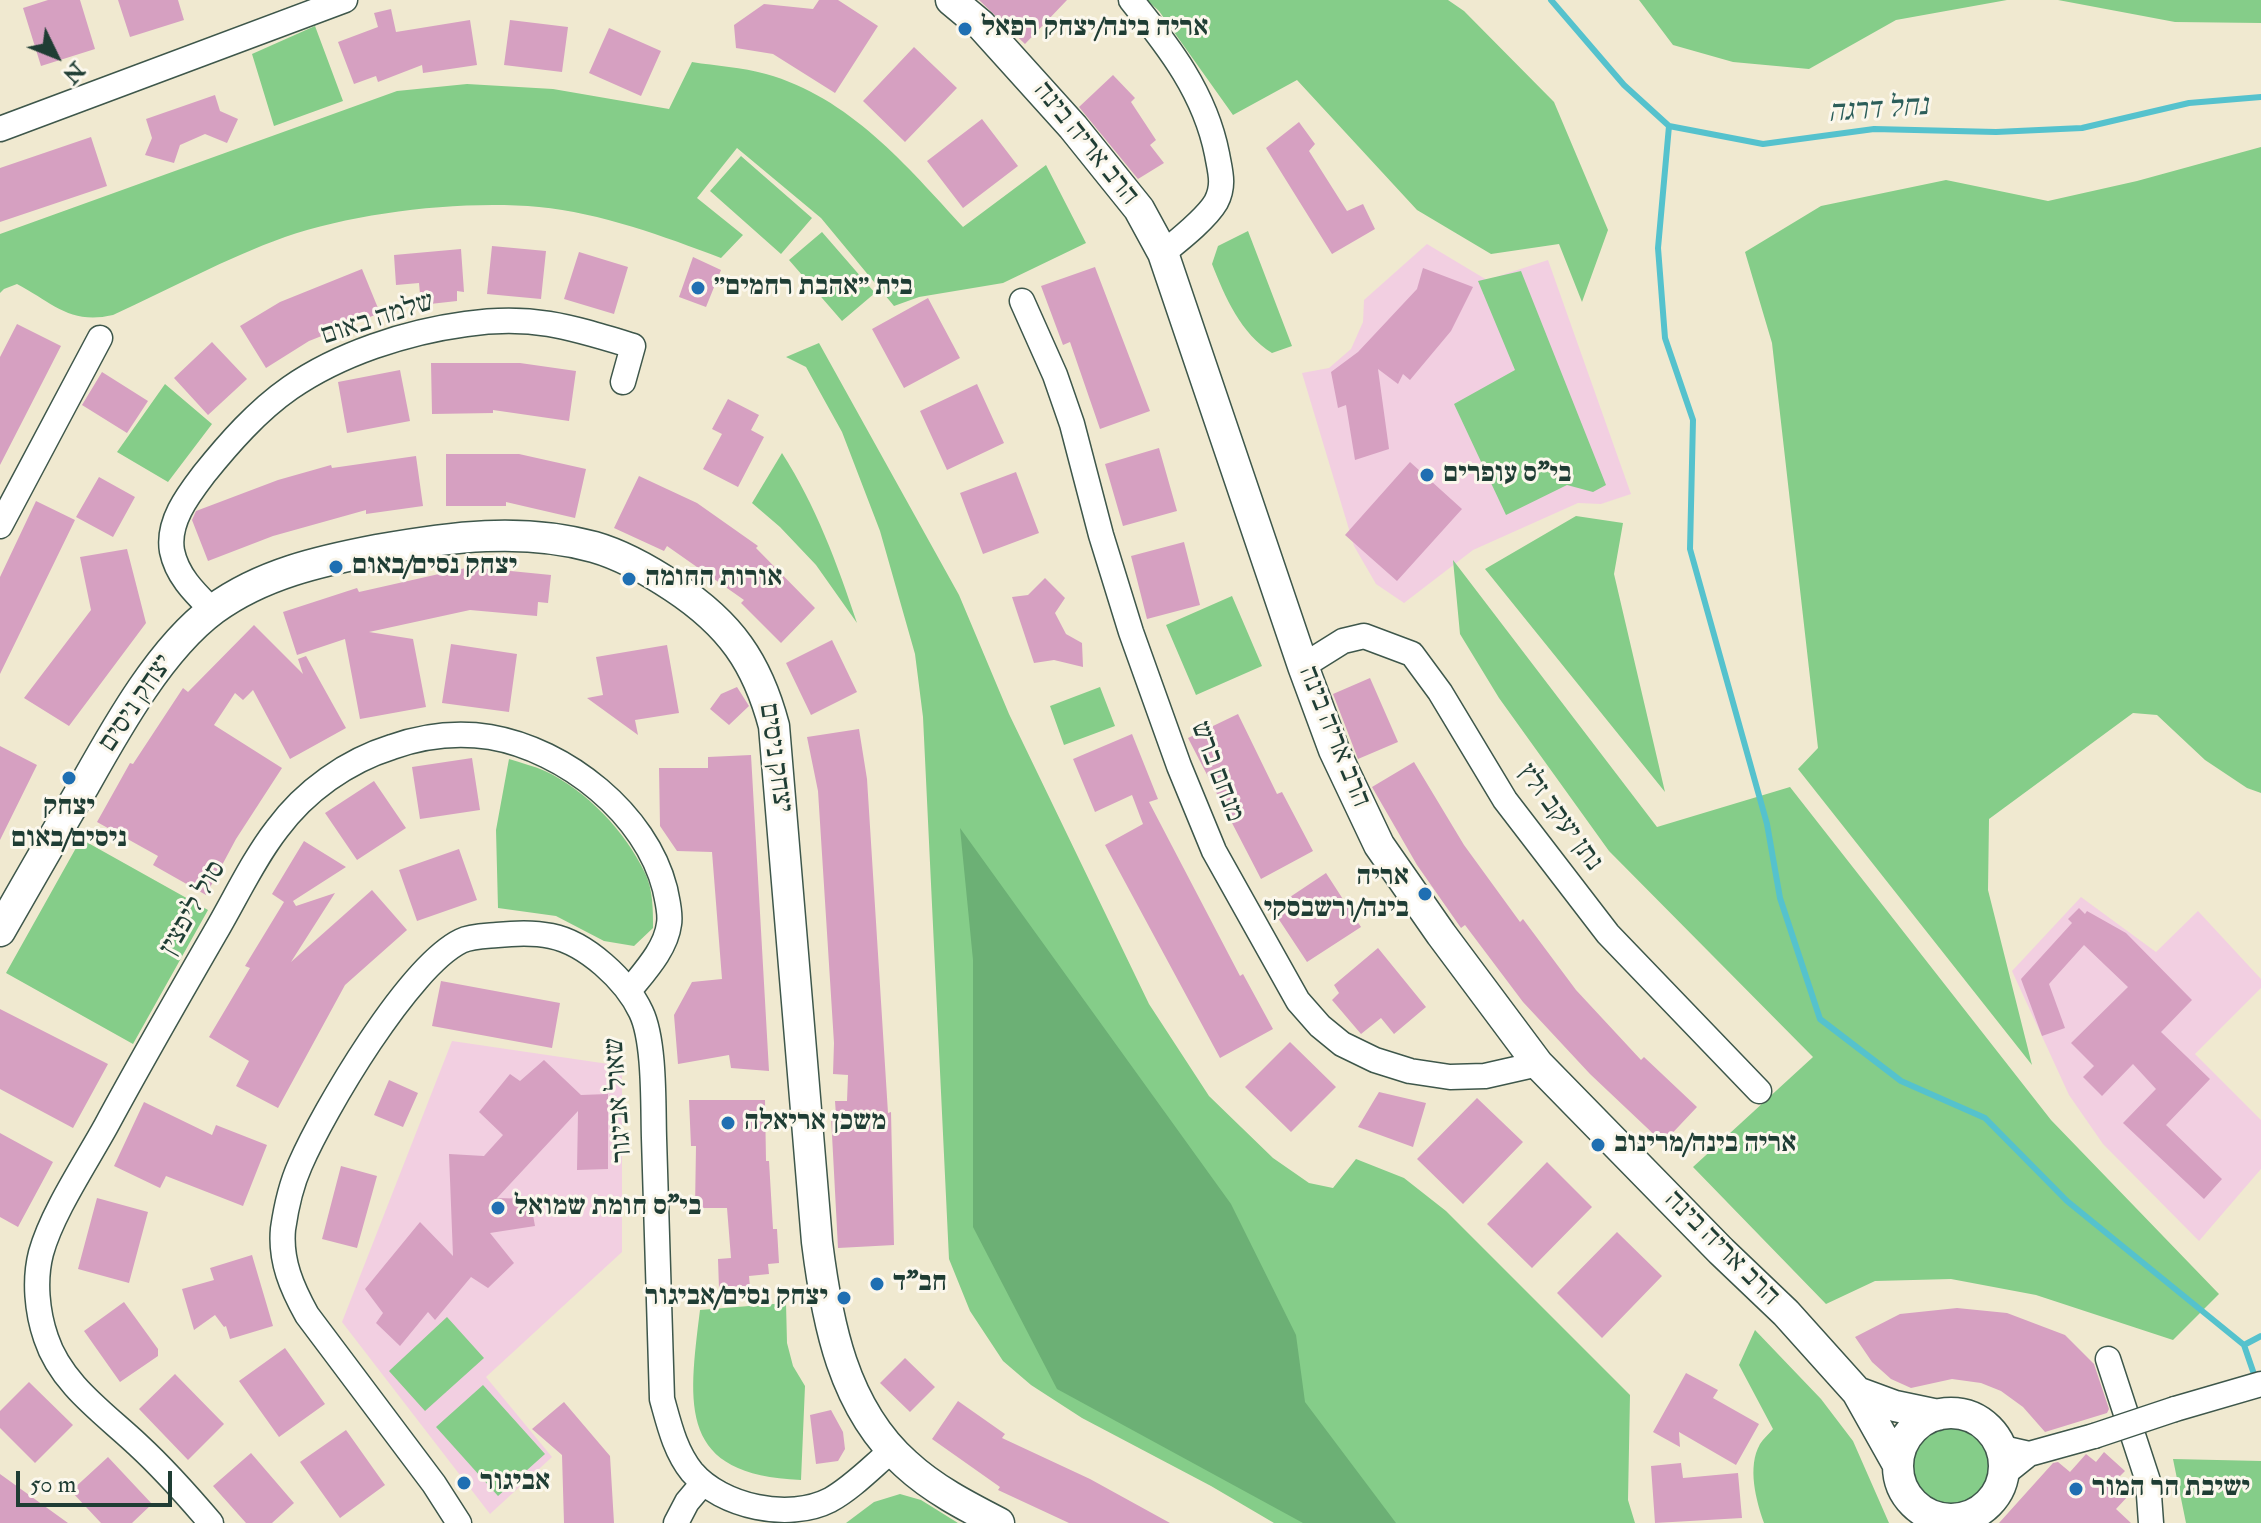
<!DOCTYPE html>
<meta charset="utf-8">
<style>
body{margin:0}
#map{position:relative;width:2261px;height:1523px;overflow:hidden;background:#f0e9d0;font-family:"IM FELL Double Pica",serif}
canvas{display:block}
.north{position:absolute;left:16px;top:16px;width:80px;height:80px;-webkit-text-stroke:6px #fbf7ec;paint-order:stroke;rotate:133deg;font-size:22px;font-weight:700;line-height:32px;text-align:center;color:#1f3d34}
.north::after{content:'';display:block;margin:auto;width:28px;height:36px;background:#1f3d34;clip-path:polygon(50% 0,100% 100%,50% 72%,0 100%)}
.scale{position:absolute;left:16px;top:1471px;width:156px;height:36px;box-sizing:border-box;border:4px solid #1f3d34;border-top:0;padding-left:10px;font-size:24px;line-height:28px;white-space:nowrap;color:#1f3d34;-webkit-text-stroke:6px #fbf7ec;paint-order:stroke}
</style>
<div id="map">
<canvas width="2261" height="1523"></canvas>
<div class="north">N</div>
<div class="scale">50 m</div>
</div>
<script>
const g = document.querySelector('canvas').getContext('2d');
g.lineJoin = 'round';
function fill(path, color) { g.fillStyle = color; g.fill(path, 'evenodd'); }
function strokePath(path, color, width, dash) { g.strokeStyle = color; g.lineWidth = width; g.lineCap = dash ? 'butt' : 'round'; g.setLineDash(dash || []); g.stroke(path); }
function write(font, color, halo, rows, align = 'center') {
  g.font = font + ' "IM FELL Double Pica","Frank Ruhl Libre",serif'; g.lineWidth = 6; g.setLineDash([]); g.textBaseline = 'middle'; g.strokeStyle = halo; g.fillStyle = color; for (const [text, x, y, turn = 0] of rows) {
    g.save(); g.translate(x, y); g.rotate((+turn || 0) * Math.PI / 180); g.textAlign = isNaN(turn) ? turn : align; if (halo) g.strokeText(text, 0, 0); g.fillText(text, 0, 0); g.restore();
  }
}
fill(new Path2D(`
 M1427,244L1487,280L1548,260L1631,494L1601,504L1578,503L1473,550L1404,603L1376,584L1354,546L1302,373L1329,368L1351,349L1363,322L1364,300Z
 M2081,897L2156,952L2198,911L2261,979V988L2195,1054L2261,1120V1169L2199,1241L2103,1144L2069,1095L2012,971Z
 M452,1041L622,1066V1252L486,1377L552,1457L490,1514L342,1322Z`), '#f2cfe1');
fill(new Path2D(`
 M1147,0H1448L1464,11L1554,102L1608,230L1582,302L1559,244L1491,254L1417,210L1297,80L1233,115L1159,11Z
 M1639,0H2007L1896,20L1809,69L1733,62L1673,45Z
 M2058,0H2261V23L2175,22Z
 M315,26L343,101L274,126L252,54Z
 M692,62C716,66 742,67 766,74C849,97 907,166 963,227L1046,165L1086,243L1003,283L919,297L894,306L821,218L737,148L697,198L743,235L721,258C663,236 601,213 539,207C462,200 358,212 285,237C226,258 170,289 113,315C70,325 53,303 17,284L4,289L0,293V234L397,91L467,84L553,89L669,109Z
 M2261,147V793L2247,788L2205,760L2157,715L2133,713L1989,819L1988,890L2032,1065L1798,769L1818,748L1772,343L1745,252L1821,206L1946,180L2048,201L2137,181Z
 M741,156L812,218L781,254L710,191Z
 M1248,231L1292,346L1272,353C1241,334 1225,297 1212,264L1218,246Z
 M822,232L875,293L842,321L789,260Z
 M1521,271L1606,485L1593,492L1567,485L1506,515L1454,404L1515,370L1478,281Z
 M819,343L959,595L1009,714L1149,1004L1209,1096L1273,1158L1309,1183L1333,1188L1356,1159L1404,1178L1446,1211L1630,1395L1628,1500L1635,1523H1274L1211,1486L1082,1418L1031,1385L1003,1361L970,1311L949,1259L923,717L915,654L880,531L842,432L806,367L786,357Z
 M165,384L212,424L168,482L117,452Z
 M782,453C816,506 837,563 857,623L816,565L780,527L752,503Z
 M1576,516L1623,523L1614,574L1665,792L1485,569Z
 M1453,560L1657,827L1790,787L2051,1120L2219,1294L2173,1340L2036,1295L1951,1279L1875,1281L1826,1304L1693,1167L1813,1057L1609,851L1499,698L1460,634Z
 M1232,596L1262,666L1196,695L1166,625Z
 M1100,687L1115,726L1064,745L1050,706Z
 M509,759C521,763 534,766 545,771C586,790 626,832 645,873C653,889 653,910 653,928L634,946L604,941L556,916L498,908L496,830Z
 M81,839L208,910L133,1044L6,973Z
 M786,1303L787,1343L793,1366L805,1386L801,1480C678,1475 688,1407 700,1310Z
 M447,1317L484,1358L425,1411L389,1371Z
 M1755,1330L1821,1399L1853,1441L1889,1523H1764C1756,1500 1747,1467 1760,1444C1763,1439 1769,1434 1773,1429L1739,1365Z
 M483,1385L545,1454L498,1496L436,1427Z
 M1907 1468a44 44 0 1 1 88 0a44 44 0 1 1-88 0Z
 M2173,1459L2261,1461V1523H2186Z
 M900,1494L921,1500L958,1523H846L874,1502Z`), '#85cd89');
fill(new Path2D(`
 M960,828L1231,1204L1296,1335L1305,1402L1396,1523H1303L1057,1389L973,1227V960Z`), '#6cb075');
strokePath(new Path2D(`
 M1551,0L1624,85L1669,126L1763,144L1874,129L1996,132L2082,128L2189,103L2261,97
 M1669,126L1658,248L1665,338L1693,420L1690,549L1767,824L1780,898L1820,1019L1901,1081L1985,1118L2067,1201L2244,1345L2261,1336
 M2244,1345L2256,1380`), '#55c2cd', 6);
fill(new Path2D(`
 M48,0H80L95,49L41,66L23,8Z
 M118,0H178L184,20L130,37Z
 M819,0H838L878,26L835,93L773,54L736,48L734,25L764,4L813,9Z
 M979,0H1067L1025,44Z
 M391,9L396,32L470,20L477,65L423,73L422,65L378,82L376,76L354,84L338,42L378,27L374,13Z
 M510,20L568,27L562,72L504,65Z
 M609,28L661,51L641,96L589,73Z
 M914,47L957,88L905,142L863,101Z
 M1113,75L1135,98L1131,102L1156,140L1150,145L1164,163L1138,179L1079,107Z
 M215,95L220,111L238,119L227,143L205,134L180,145L174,163L145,155L152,138L146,119Z
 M982,119L1018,166L963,208L927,161Z
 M1299,122L1315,144L1309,151L1347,211L1363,204L1375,229L1332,254L1266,148Z
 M91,137L107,186L0,222V168Z
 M492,246L546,251L541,299L487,294Z
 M461,249L464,292L457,291V301L421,305L419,283L396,285L394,255Z
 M579,252L628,267L614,314L564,299Z
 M693,257L721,270L706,307L679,297Z
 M1095,267L1150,411L1100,429L1070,342L1063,345L1041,286Z
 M1423,268L1473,287L1451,331L1410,380L1403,374L1398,384L1378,369L1389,449L1355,460L1346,405L1338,408L1331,372L1358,352L1417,289Z
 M362,269L380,313L309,341L266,368L240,326L280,302Z
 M928,298L960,358L904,388L872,329Z
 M17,324L61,346L0,465V357Z
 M212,342L247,379L208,415L174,378Z
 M431,363H520L576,371L569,421L493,410V413L432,414Z
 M400,370L410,421L347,433L338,382Z
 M102,372L148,401L127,433L82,405Z
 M977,384L1004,443L947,470L920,411Z
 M728,399L759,415L751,430L764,437L738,487L703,469L722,434L712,429Z
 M1159,448L1177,511L1123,526L1105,464Z
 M446,454H519L586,469L575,518L506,502V506H446Z
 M416,456L423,506L366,514V510L273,536L208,561L192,520L196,511L278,480L331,465L332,468Z
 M1410,462L1462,509L1397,581L1345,535Z
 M1016,472L1039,533L983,554L960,493Z
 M639,476L697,503L758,546L756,548L815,608L781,643L741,603L744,600L667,546L664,551L614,528Z
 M99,477L135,497L113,537L76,517Z
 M36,501L75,520L0,674V577Z
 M1184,542L1200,605L1147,619L1131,556Z
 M127,549L146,623L69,726L24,698L91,610L80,557Z
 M470,567L551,575L548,603L538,602L537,616L470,610L369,632L413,639L426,707L360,719L345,639L297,655L283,612L357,588L359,592Z
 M1045,578L1065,598L1055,613L1066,634L1082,643L1083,667L1054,660L1034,663L1012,597L1028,595Z
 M254,625L303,674L298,659L306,656L346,728L290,759L253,690L243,700L235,693L214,725L282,768L236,839L206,895L153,865L158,856L97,822L130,763L133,764L183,688L188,692Z
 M832,640L857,692L811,715L786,663Z
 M451,644L517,654L509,712L442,703Z
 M667,645L679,713L635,720L638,735L587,698L603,695L596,657Z
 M1370,678L1398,742L1358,759L1333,694Z
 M737,687L749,706L729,725L710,709L721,694Z
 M1238,714L1277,794L1282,792L1313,851L1261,879L1188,738Z
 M859,729L867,779L888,1113L891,1112L894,1245L838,1248L831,1116H836L835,1101H847L848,1075L833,1074L834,1043L818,791L807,737Z
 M1132,734L1158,799L1149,802L1240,976L1243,974L1273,1029L1220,1058L1105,845L1143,824L1132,795L1095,812L1073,759Z
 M0,746L37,765L0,840Z
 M751,755L769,1071L731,1068L729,1055L678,1064L674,1015L692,982L722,979L712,852L677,851L660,826L659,768H708V757Z
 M472,758L480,810L420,819L412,767Z
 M1414,762L1464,845L1520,922L1523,919L1576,990L1641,1060L1644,1057L1697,1107L1663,1143L1590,1074L1523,1002L1465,925L1461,928L1417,865L1372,787Z
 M374,781L406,828L357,860L325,813Z
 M304,841L346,867L293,901L296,906L335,893L291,962L372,890L407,930L345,985L278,1108L236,1086L249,1061L209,1037L250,968L245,966L284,902L272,894Z
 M459,849L477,900L417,921L399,870Z
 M1326,873L1361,927L1307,962L1272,909Z
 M2079,908L2085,914L2087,911L2126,933L2192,1000L2161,1032L2210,1079L2166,1125L2222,1179L2204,1199L2123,1123L2156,1089L2133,1064L2102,1096L2083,1077L2094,1066L2071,1043L2128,987L2084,945L2049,984L2065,1028L2042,1036L2021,979L2072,923L2068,919Z
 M1378,948L1426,1007L1394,1034L1381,1018L1361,1034L1332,1000L1339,993L1334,985Z
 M441,981L560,1003L552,1048L432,1026Z
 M0,1009L108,1064L73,1128L0,1089Z
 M1290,1042L1336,1087L1291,1132L1245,1087Z
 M544,1060L581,1095L608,1094V1169L577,1170L578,1111L497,1198L530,1199L535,1226L490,1233L514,1263L488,1288L471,1277L435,1320L428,1312L400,1346L376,1323L383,1313L365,1289L420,1222L453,1256L449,1154L484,1156L503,1135L479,1112L510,1074L520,1081Z
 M389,1080L418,1093L403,1127L374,1115Z
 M1379,1092L1426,1103L1413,1147L1358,1127Z
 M1477,1098L1523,1142L1463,1204L1417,1159Z
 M689,1100H765L766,1161H769L773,1229H777L779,1263L768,1264L769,1274L749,1276L750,1287L719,1289L718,1259L731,1258L727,1208H695L696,1146H691Z
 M144,1102L212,1135L216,1125L267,1145L243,1206L166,1176L160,1188L114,1166Z
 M0,1133L53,1162L18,1227L0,1217Z
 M1547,1162L1592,1207L1532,1268L1487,1224Z
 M341,1166L377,1176L357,1248L322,1239Z
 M97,1198L148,1212L129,1283L78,1269Z
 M1617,1232L1662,1276L1602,1338L1557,1293Z
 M252,1255L273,1326L230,1339L226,1326L224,1327L215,1315L194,1330L182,1289L214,1280L210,1268Z
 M124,1302L158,1349V1356L120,1382L84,1331Z
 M1957,1308L2007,1313L2065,1335L2094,1364L2109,1409L2107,1413L2045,1432L2023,1407L2001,1391L1981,1383L1952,1379L1911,1388L1891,1379L1872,1362L1855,1337L1900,1314Z
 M285,1348L325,1404L279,1437L239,1381Z
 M905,1358L935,1387L910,1412L880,1383Z
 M1686,1373L1718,1390L1713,1398L1759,1424L1736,1465L1679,1432L1680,1447L1653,1432Z
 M175,1374L224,1424L188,1460L139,1409Z
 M29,1382L73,1425L35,1463L0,1428V1411Z
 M958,1401L1005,1434L1002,1438L1090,1479L1170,1523H1069L998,1490L1000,1487L932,1439Z
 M564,1402L610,1456L614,1523H564L562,1455L532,1429Z
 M831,1410L843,1432L845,1449L838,1461L816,1464L810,1415Z
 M346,1430L385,1485L340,1518L300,1462Z
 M2104,1452L2125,1471L2114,1482L2129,1495L2116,1509L2131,1523H1999L2053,1463L2058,1462L2070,1472L2086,1454L2096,1462Z
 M251,1453L294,1503L272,1523H246L213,1486Z
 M108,1457L152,1504L132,1523H101L71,1491Z
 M1681,1463L1683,1478L1738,1473L1742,1518L1655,1523L1651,1466Z
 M0,1474L68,1523H0Z`), '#d6a0c1');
const minor = new Path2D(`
 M1131,0C1169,47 1205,93 1217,154C1220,171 1225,185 1216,202C1206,219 1179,240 1163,253
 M0,129L345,0
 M1022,301L1055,375L1072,424L1101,535L1131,632L1179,766L1214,851L1298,1001L1320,1026L1342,1044L1375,1060L1410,1071L1450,1077L1485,1076L1538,1064
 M0,526L100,338
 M212,610C195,593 177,576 172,551C167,522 188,495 204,474C229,443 257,411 290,388C339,354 406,332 466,324C531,314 571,327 633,346L623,382
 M1303,666L1343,641L1364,636L1412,654L1440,692L1505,800L1608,934L1759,1091
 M2108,1359L2148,1481L2151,1523
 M2175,1409L2261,1384
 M1999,1444L2007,1449L2029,1454
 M2004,1474L2029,1454L2094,1436
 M211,1523C188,1496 164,1469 138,1445C104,1413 61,1384 46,1338C37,1312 34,1280 41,1253C52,1213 85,1164 106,1126C141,1061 178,997 215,933C235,899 253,860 277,829C305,791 347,761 392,747C423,736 457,732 490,737C566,750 646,814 665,889C667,900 671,913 669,924C666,949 644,972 629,991
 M459,1523L434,1484L307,1315C292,1288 280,1261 283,1229C286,1208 291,1185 300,1165C324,1110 408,967 461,941C471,936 486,936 497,935C515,933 533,932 551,936C586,943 626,980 641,1012C655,1041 653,1105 654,1138C657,1225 659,1312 662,1399C669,1424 675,1451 692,1472C722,1507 789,1521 830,1500C852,1488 873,1466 892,1450
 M676,1523L687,1502L703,1483`);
const tertiary = new Path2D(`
 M951,0L981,25L1073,127L1139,209L1163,253L1303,666L1334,750L1379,845L1441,934L1538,1064L1721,1251L1786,1313L1857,1392L1898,1465
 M0,931C28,882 56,833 85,784C117,727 161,648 214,609C262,574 320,561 377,550C449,537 522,527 594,547C622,555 650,571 674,587C730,624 757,662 774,726L817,1242C827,1322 843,1408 906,1464C933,1489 966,1506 999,1523
 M1857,1392L1895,1406L1938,1415
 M1898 1466a53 53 0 1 1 106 0a53 53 0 1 1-106 0Z`);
strokePath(minor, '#3e574b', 27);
strokePath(tertiary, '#3e574b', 33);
strokePath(minor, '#fff', 24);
strokePath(tertiary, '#fff', 30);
const minorBridge = new Path2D(`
 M2094,1436L2175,1409`);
strokePath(minorBridge, '#3e574b', 27, []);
strokePath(minorBridge, '#fff', 24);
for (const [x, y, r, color] of [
 [965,29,8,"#1f6fb2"],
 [698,288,8,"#1f6fb2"],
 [1427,475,8,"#1f6fb2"],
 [336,567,8,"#1f6fb2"],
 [629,579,8,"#1f6fb2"],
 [69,778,8,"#1f6fb2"],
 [1425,894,8,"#1f6fb2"],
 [728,1123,8,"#1f6fb2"],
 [1598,1145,8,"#1f6fb2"],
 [498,1208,8,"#1f6fb2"],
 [877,1284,8,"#1f6fb2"],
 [844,1298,8,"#1f6fb2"],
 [464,1483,8,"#1f6fb2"],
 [2076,1489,8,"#1f6fb2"]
]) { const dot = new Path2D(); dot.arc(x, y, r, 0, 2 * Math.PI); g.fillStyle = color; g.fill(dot); strokePath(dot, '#fbf7ec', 3); }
write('bold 28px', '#1f3d34', '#fbf7ec', [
 ["אריה בינה/יצחק רפאל",981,29],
 ["בית ״אהבת רחמים״",714,288],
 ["בי\"ס עופרים",1443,475],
 ["יצחק נסים/באום",352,567],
 ["אורות החומה",645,579],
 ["יצחק",69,808,"center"],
 ["ניסים/באום",69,840,"center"],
 ["אריה",1409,878,"right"],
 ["בינה/ורשבסקי",1409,910,"right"],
 ["משכן אריאלה",744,1123],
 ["אריה בינה/מרינוב",1614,1145],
 ["בי\"ס חומת שמואל",514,1208],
 ["חב\"ד",893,1284],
 ["יצחק נסים/אביגור",828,1298,"right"],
 ["אביגור",480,1483],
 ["ישיבת הר המור",2092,1489]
], 'left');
write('28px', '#1f3d34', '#fbf7ec', [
 ["הרב אריה בינה",1085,144,51],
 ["שלמה באום",378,320,-18],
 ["יצחק ניסים",137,704,-56],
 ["הרב אריה בינה",1333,737,68],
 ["יצחק ניסים",774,758,82],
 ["מנחם ברש",1216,772,69],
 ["נתן יעקב זלץ",1559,818,54],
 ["סול ליפצין",194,909,-60],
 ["שאול אביגור",620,1100,-94],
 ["הרב אריה בינה",1721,1249,45]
]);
write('italic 30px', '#2c5e5a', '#fbf7ec', [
 ["נחל דרגה",1878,111,-4]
]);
</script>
